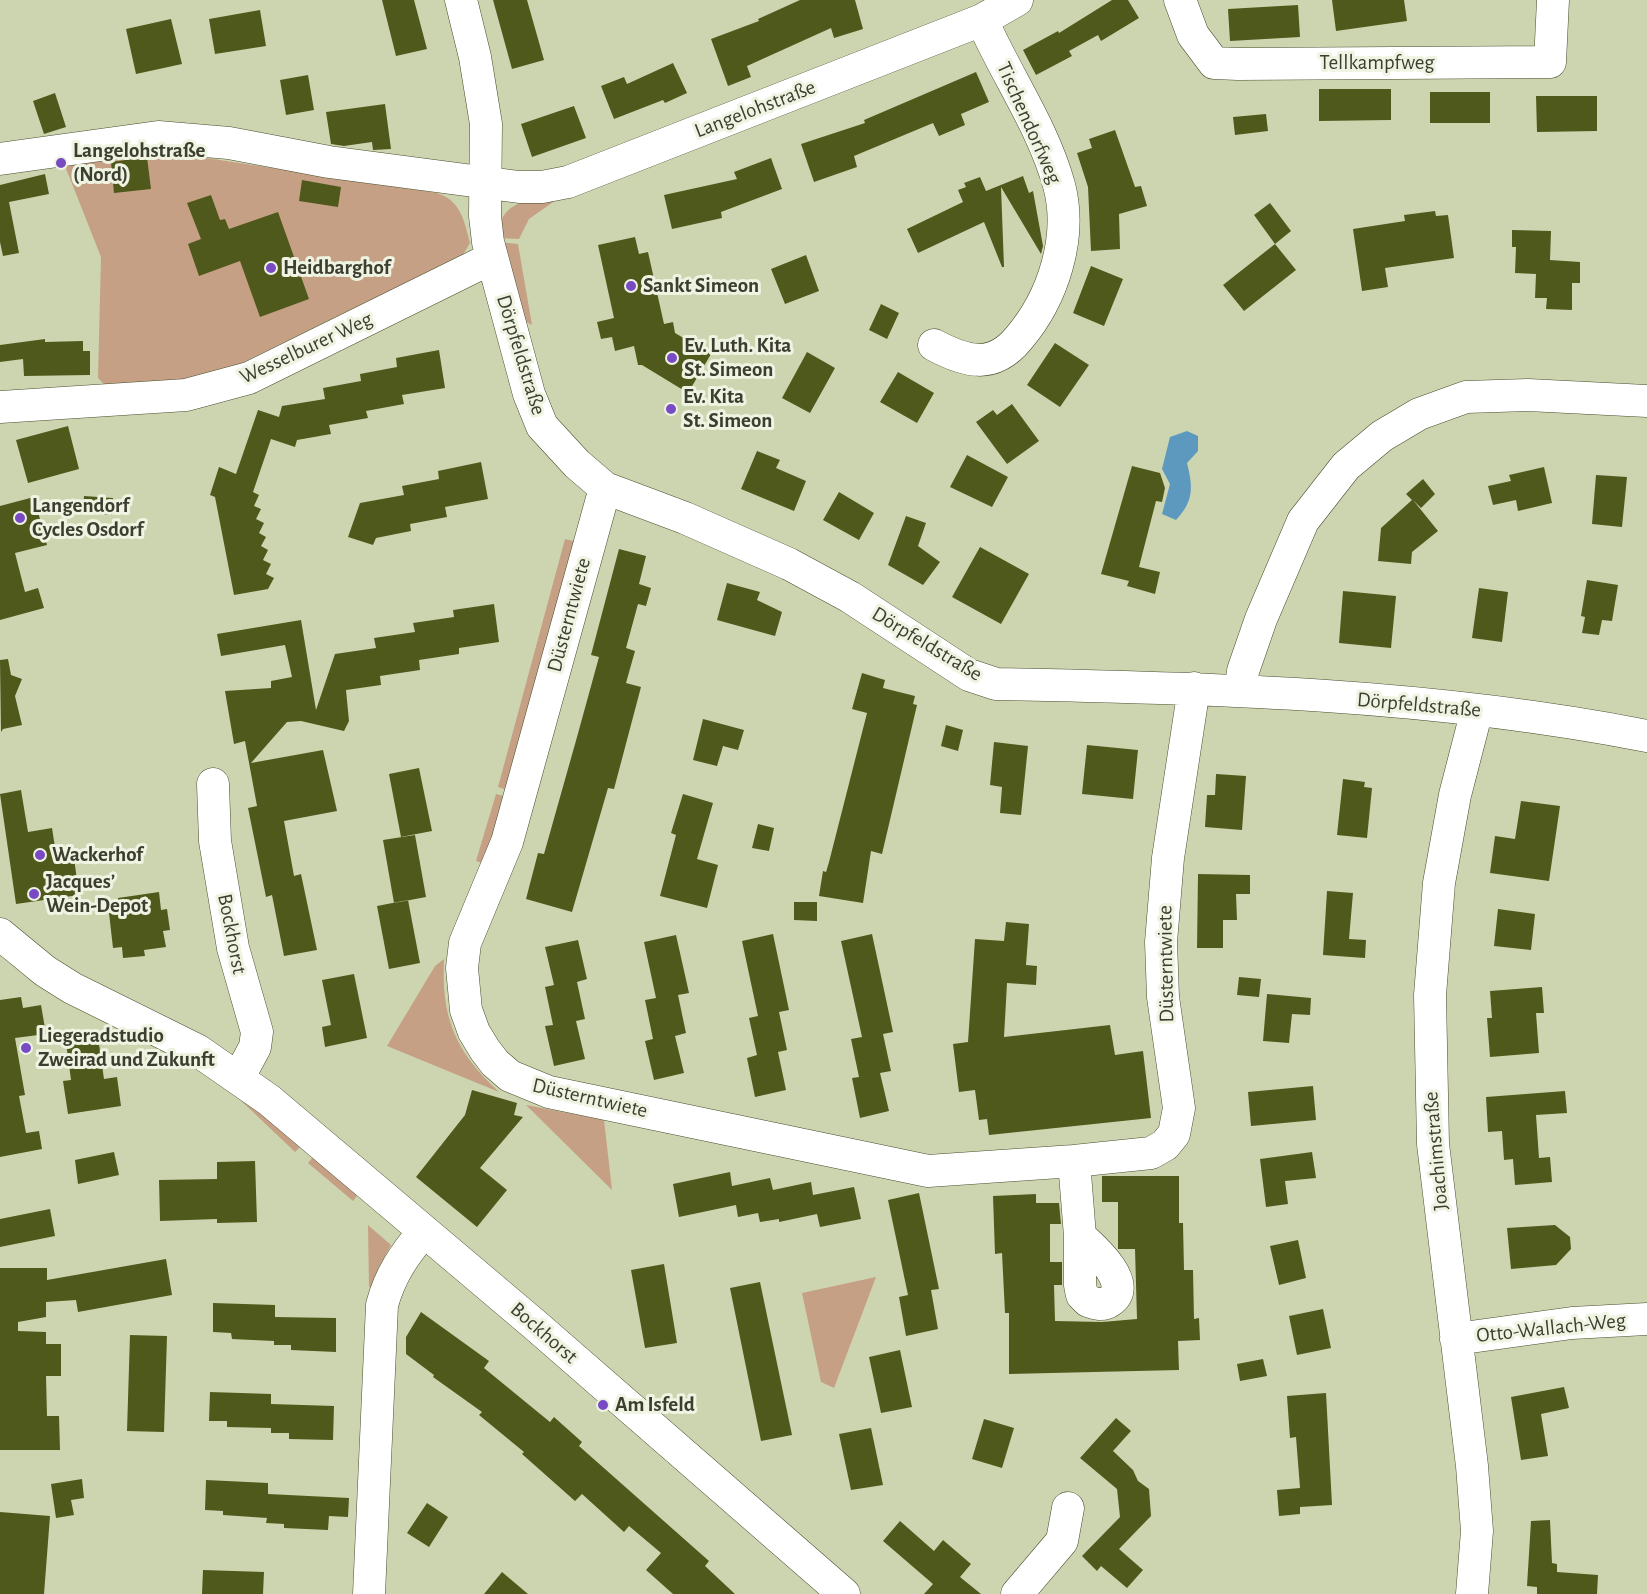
<!DOCTYPE html>
<meta charset="utf-8">
<style>
body{margin:0}
canvas{display:block;background:#cdd5b0}
</style>
<canvas width="1647" height="1594"></canvas>
<script>
const g = document.querySelector('canvas').getContext('2d');
g.lineJoin = 'round';
function fill(path, color) { g.fillStyle = color; g.fill(path, 'evenodd'); }
function strokePath(path, color, width, dash) { g.strokeStyle = color; g.lineWidth = width; g.lineCap = dash ? 'butt' : 'round'; g.setLineDash(dash || []); g.stroke(path); }
function write(font, color, halo, rows, align = 'center') {
  g.font = font + ' "Alegreya Sans",sans-serif'; g.lineWidth = 6; g.setLineDash([]); g.textBaseline = 'middle'; g.strokeStyle = halo; g.fillStyle = color; for (const [text, x, y, turn = 0] of rows) {
    g.save(); g.translate(x, y); g.rotate((+turn || 0) * Math.PI / 180); g.textAlign = isNaN(turn) ? turn : align; if (halo) g.strokeText(text, 0, 0); g.fillText(text, 0, 0); g.restore();
  }
}
fill(new Path2D(`
 M146,152H167L437,193C461,201 464,220 470,243L461,258L443,268L387,292L209,379L110,390L98,378L101,257L65,166Z
 M566,193L529,219L519,239L497,238C500,197 534,200 566,193Z
 M498,242L518,244L532,325L519,318Z
 M565,539L577,542L510,791L498,787Z
 M496,794L508,797L485,864L476,861Z
 M444,959C441,1019 456,1052 499,1092L387,1046L435,966Z
 M234,1094L252,1102L301,1146L295,1152Z
 M526,1105L604,1120L612,1190Z
 M313,1157L360,1192L353,1201L308,1163Z
 M368,1225L391,1245L379,1267L372,1288L369,1287Z
 M876,1277L834,1388L821,1382L802,1293Z`), '#c6a084');
fill(new Path2D(`
 M1187,431L1198,436V451L1187,463C1193,487 1194,501 1176,520L1162,514L1170,484L1162,469L1170,437Z`), '#5d99bf');
fill(new Path2D(`
 M382,0H414L427,49L396,56Z
 M493,0H527L544,60L512,69Z
 M800,0H855L863,29L834,38L831,28L747,66L751,77L728,86L711,39L759,21L758,19Z
 M1112,0H1128L1139,18L1101,41L1098,35L1069,51L1072,56L1036,75L1023,50L1058,31L1059,33Z
 M1332,0H1404L1407,21L1336,31Z
 M1298,5L1300,37L1230,41L1228,9Z
 M260,10L266,46L215,54L209,19Z
 M171,19L182,64L136,74L126,29Z
 M673,63L687,93L665,103L663,100L614,119L601,86L624,77L627,84Z
 M976,72L989,102L961,114L965,125L939,136L933,123L854,156L857,167L814,182L801,144L865,123L864,120Z
 M308,75L314,110L286,115L280,80Z
 M1319,89H1391V120L1319,121Z
 M1430,92H1490V123H1430Z
 M55,93L66,127L44,134L33,101Z
 M1536,96H1597V131L1537,132Z
 M385,104L391,149L373,150L372,142L344,146L331,144L326,112Z
 M574,106L586,138L532,157L521,124Z
 M1266,114L1268,131L1235,135L1233,117Z
 M1115,130L1135,187L1141,186L1147,206L1119,214L1120,249L1091,251L1088,187L1077,153L1092,148L1089,139Z
 M147,157L151,189L114,193L111,162Z
 M771,158L782,189L721,212L722,218L672,229L664,195L737,179L734,172Z
 M45,174L49,194L9,202L19,253L3,256L0,242V185Z
 M1023,176L1029,193L1033,191L1043,246L1041,254L1001,187L1004,267H1002L984,222L918,253L907,229L963,202L958,190L966,187L964,183L980,177L986,191Z
 M302,180L341,187L338,207L299,201Z
 M211,195L220,220L225,219L229,229L278,212L309,299L260,317L240,261L199,276L188,244L201,239L187,203Z
 M1270,203L1291,231L1275,244L1254,215Z
 M1435,211L1436,216L1448,215L1454,258L1385,268L1388,287L1362,291L1353,229L1405,221L1404,215Z
 M1512,230L1551,231L1550,260L1580,262V283H1572V310L1546,309L1547,298H1535L1536,274L1515,273L1516,247H1512Z
 M635,237L639,254L648,252L664,324L673,322L675,333L711,354L688,393L642,365H638L634,346L615,351L612,337L601,339L597,322L614,318L598,245Z
 M1275,244L1296,270L1244,311L1223,285Z
 M806,255L819,291L785,304L771,269Z
 M1091,266L1123,279L1104,326L1073,313Z
 M881,304L899,313L887,339L869,330Z
 M45,339V342L83,341V351H90V375L24,376L23,359L0,362V345Z
 M1055,343L1089,365L1060,407L1027,385Z
 M439,350L445,388L402,395L404,404L366,411L368,418L329,425L331,434L297,440L295,447L271,439L253,492L259,495L254,506L261,509L256,519L264,523L259,533L266,537L261,546L268,550L263,560L271,564L266,574L274,578L268,589L234,595L215,497L210,495L219,467L236,474L258,410L279,417L282,406L325,399L323,388L361,381L360,374L397,367L396,358Z
 M807,352L835,368L810,413L782,398Z
 M898,372L934,393L917,423L880,402Z
 M1012,404L1039,441L1007,464L976,422L993,410L997,415Z
 M68,426L79,469L28,483L16,440Z
 M757,451L780,460L776,468L806,481L794,511L741,489Z
 M967,455L1008,477L992,507L950,487Z
 M481,462L488,499L445,507L447,517L410,524L411,531L376,538L373,545L348,537L360,503L404,495L402,486L439,479L438,471Z
 M1132,466L1160,473L1165,488L1162,502L1156,501L1139,567L1160,572L1155,594L1127,586L1129,581L1101,574Z
 M1544,467L1552,503L1518,511L1516,500L1493,505L1488,486L1511,481L1509,475Z
 M1596,475L1627,477L1622,527L1592,524Z
 M1423,479L1435,494L1421,508L1413,500L1438,531L1412,552L1411,564L1378,561L1381,528L1412,500L1406,494Z
 M839,492L874,513L859,540L823,520Z
 M84,496L113,498L112,515L83,513Z
 M34,497L47,545L15,553L25,592L38,588L44,608L0,620V506Z
 M906,516L926,523L918,546L940,562L923,585L888,565Z
 M980,547L1029,574L1001,624L952,597Z
 M619,549L646,556L639,584L651,588L646,606L638,604L626,648L635,651L626,683L641,687L614,789L608,788L572,912L526,899L538,853L544,854L577,737L599,657L591,655Z
 M1587,580L1618,585L1612,621L1602,620L1599,635L1582,633L1585,617L1581,616Z
 M727,583L760,592L757,600L782,612L775,636L717,620Z
 M1479,588L1508,592L1502,642L1472,638Z
 M1343,591L1396,596L1391,648L1339,643Z
 M494,604L499,642L459,648V654L419,660L420,670L380,676L381,685L346,690L349,721L344,731L301,721L287,722L251,763L323,750L337,811L284,821L294,876L301,874L317,950L284,956L272,895L266,897L248,808L257,806L245,741L234,744L225,691L271,688V681L292,677L285,645L221,656L217,634L301,620L316,710L335,654L376,648L374,638L415,632L413,623L454,617L453,610Z
 M8,659L11,675L22,679L15,696L22,725L3,729L1,732L0,660Z
 M862,673L885,680L883,688L915,696L913,704L917,705L882,854L871,851L863,903L819,896L823,871L826,872L829,862L867,713L852,709Z
 M703,719L744,730L738,750L723,746L717,766L693,760Z
 M946,725L963,730L958,751L941,746Z
 M994,742L1028,746L1021,815L1000,813L1002,787L990,785Z
 M1087,745L1138,750L1133,799L1082,794Z
 M419,768L432,831L401,837L389,774Z
 M1216,774L1246,776L1242,830L1205,827L1207,795H1215Z
 M1343,779L1365,782L1364,787L1372,788L1367,838L1337,835Z
 M21,790L28,832L52,828L57,860L74,858L79,895L16,904L0,794Z
 M683,794L713,803L697,859L718,865L707,908L660,896L676,835L671,833Z
 M1521,801L1560,806L1549,881L1490,873L1495,836L1515,839Z
 M758,824L774,828L769,851L752,848Z
 M415,835L426,897L394,903L383,840Z
 M1198,874L1250,875V894H1236L1237,920H1223V948H1197Z
 M1327,891L1353,893L1349,939L1366,940L1365,958L1323,955Z
 M159,892L161,910L167,909L170,930L163,931L166,947L144,950L145,956L123,958L122,947L113,948L109,913L119,911L118,898Z
 M408,900L420,963L389,969L377,906Z
 M794,902H817V921L794,920Z
 M1498,909L1535,914L1531,950L1494,946Z
 M1006,922L1029,924L1026,965L1037,966L1036,985L1007,983L1004,1037L1110,1025L1115,1055L1143,1051L1151,1118L989,1135L987,1119L979,1120L975,1090L959,1092L953,1044L968,1042L975,939L1004,941Z
 M773,934L789,1010L779,1012L787,1050L778,1052L786,1090L755,1097L747,1058L757,1055L749,1018L758,1016L742,941Z
 M872,934L893,1032L883,1034L891,1071L880,1073L889,1111L860,1118L852,1078L859,1077L851,1039L862,1037L841,941Z
 M676,935L689,993L678,995L686,1033L675,1036L684,1073L654,1080L645,1041L653,1039L645,1000L656,998L644,942Z
 M578,940L587,979L577,982L585,1019L576,1021L585,1059L554,1066L545,1026L553,1025L545,987L554,985L545,947Z
 M354,974L367,1038L325,1047L322,1027L331,1025L322,980Z
 M1239,977L1261,979L1259,997L1237,995Z
 M1542,987L1544,1013H1536L1539,1053L1490,1057L1487,1018H1492L1490,991Z
 M1267,994L1311,998L1310,1015L1292,1014L1289,1043L1263,1041Z
 M21,997L23,1008L41,1005L46,1034L15,1038L25,1095L19,1096L26,1133L39,1131L42,1149L0,1157V1000Z
 M97,1030L104,1079L117,1077L121,1106L68,1114L63,1081L71,1080L65,1035Z
 M1313,1086L1316,1120L1251,1126L1248,1092Z
 M472,1090L517,1103L514,1115L523,1117L480,1168L507,1190L477,1227L416,1177L465,1115Z
 M1565,1091L1567,1113L1536,1115L1539,1158L1550,1157L1552,1182L1515,1185L1513,1159L1504,1160L1502,1131L1488,1132L1486,1097Z
 M114,1152L119,1175L78,1184L75,1160Z
 M1312,1152L1316,1178L1285,1181L1288,1204L1266,1207L1260,1159Z
 M255,1161L257,1222L217,1223V1219L160,1221L159,1180L217,1179V1162Z
 M730,1172L732,1186L770,1178L773,1190L811,1182L813,1195L854,1187L861,1219L820,1227L817,1214L779,1222V1219L760,1222L758,1213L738,1217L736,1205L679,1217L673,1184Z
 M1102,1176H1179V1223H1183L1184,1270H1193L1194,1319L1199,1318L1200,1340L1178,1341L1179,1370L1009,1374V1313H1005L1002,1253L995,1254L993,1196L1036,1194V1203H1059L1061,1224H1050V1262H1062V1285H1054L1055,1321L1102,1322L1137,1319L1135,1249H1118V1202H1102Z
 M919,1193L939,1289L931,1290L938,1329L906,1336L899,1297L908,1295L888,1200Z
 M50,1209L55,1236L0,1247V1219Z
 M1555,1225L1570,1237L1571,1249L1556,1265L1511,1269L1507,1228Z
 M1298,1240L1306,1278L1279,1285L1270,1246Z
 M166,1259L172,1295L78,1312L76,1300L46,1302V1317L18,1322V1331L46,1332V1344H61V1376H46L47,1416H59L60,1450H0V1268H47V1280Z
 M664,1264L677,1343L645,1348L631,1270Z
 M760,1282L792,1435L761,1441L730,1288Z
 M213,1303L275,1305V1317L336,1318V1352L291,1350V1345H274V1341L232,1339L231,1333L213,1332Z
 M1323,1309L1331,1348L1297,1355L1289,1316Z
 M421,1312L489,1361L484,1368L550,1422L554,1417L582,1442L579,1446L709,1561L705,1566L735,1594H673L646,1570L661,1553L629,1526L624,1532L582,1494L575,1501L522,1454L524,1452L479,1415L482,1412L433,1377L434,1375L406,1354V1337Z
 M130,1335L167,1336L164,1432L127,1431Z
 M900,1350L912,1407L881,1413L869,1357Z
 M1263,1359L1267,1376L1240,1381L1237,1364Z
 M1564,1387L1569,1408L1541,1414L1548,1456L1521,1460L1511,1397Z
 M210,1392L271,1394V1404L334,1406L333,1440L289,1439V1433H271V1428L227,1427V1421H209Z
 M1326,1393L1332,1505L1300,1507V1514L1279,1516L1277,1490L1300,1488L1296,1437L1290,1438L1287,1396Z
 M1116,1418L1131,1431L1113,1451L1133,1470L1138,1481L1149,1489L1151,1516L1119,1549L1143,1570L1127,1588L1101,1566L1097,1571L1082,1556L1120,1517L1117,1489L1080,1458Z
 M984,1419L1014,1428L1002,1468L972,1459Z
 M871,1428L883,1485L851,1490L839,1434Z
 M82,1479L84,1498L71,1500L74,1515L56,1518L51,1484Z
 M206,1480L268,1483V1494L349,1498L348,1517L329,1516L328,1530L284,1528V1524L266,1523L267,1518L223,1515V1511L205,1510Z
 M427,1503L448,1517L429,1547L407,1533Z
 M0,1512L50,1516L44,1594H0Z
 M1550,1520L1552,1563L1557,1564V1572L1598,1575L1597,1594H1537V1587L1527,1586L1531,1521Z
 M900,1521L934,1551L943,1540L971,1564L960,1577L981,1594H924L933,1584L883,1541Z
 M203,1570L264,1572L263,1594H202Z
 M502,1572L528,1594H484Z`), '#50591c');
const minor = new Path2D(`
 M461,0L475,57L486,124L485,216L488,242L529,394L542,426L577,464L605,488L685,518L789,564L850,597L969,675L996,684C1214,688 1433,694 1647,736
 M1180,0L1193,35L1214,63L1238,64L1550,62L1553,0
 M0,159L158,137L229,143L329,162L519,187H542L568,182L982,20L1017,0
 M934,345C966,362 993,370 1019,338C1053,298 1073,237 1059,185C1043,127 1006,75 982,20
 M0,407L186,395L249,378L492,258
 M605,488L507,842L465,943L462,968L466,1010L474,1032L485,1050L495,1063L510,1076L549,1092L928,1171L1074,1161L1151,1153L1165,1145L1174,1134L1179,1108L1163,997L1161,942L1168,858L1194,688
 M1241,689L1243,671L1261,619L1303,521L1346,466L1382,436L1419,414L1466,397L1528,395L1647,401
 M213,784L215,841L233,948L257,1032L255,1047L239,1077
 M0,934L45,971L72,988L197,1050L269,1100L534,1324L844,1594
 M1074,1161L1080,1236V1285L1082,1295L1088,1301C1096,1304 1103,1306 1110,1301C1135,1284 1092,1247 1080,1236
 M1456,1339L1572,1323L1647,1319
 M369,1594L382,1305C390,1275 404,1255 424,1231
 M1017,1594L1062,1541L1068,1508
 M1472,1594L1477,1531L1472,1466L1433,1144L1430,995L1439,883L1455,795L1477,710`);
strokePath(minor, '#484d2d', 33);
strokePath(minor, '#fff', 32);
for (const [x, y, r, color] of [
 [61,163,6,"#784ac3"],
 [271,268,6,"#784ac3"],
 [631,286,6,"#784ac3"],
 [672,358,6,"#784ac3"],
 [671,409,6,"#784ac3"],
 [20,518,6,"#784ac3"],
 [40,855,6,"#784ac3"],
 [34,894,6,"#784ac3"],
 [26,1048,6,"#784ac3"],
 [603,1405,6,"#784ac3"]
]) { const dot = new Path2D(); dot.arc(x, y, r, 0, 2 * Math.PI); g.fillStyle = color; g.fill(dot); strokePath(dot, '#eff3e1', 2); }
write('21px', '#3c3f30', '#eff3e1', [
 ["Tellkampfweg",1377,63],
 ["Langelohstraße",755,109,-21],
 ["Tischendorfweg",1029,123,66],
 ["Wesselburer Weg",306,348,-25],
 ["Dörpfeldstraße",521,355,73],
 ["Düsterntwiete",569,615,-75],
 ["Dörpfeldstraße",927,644,31],
 ["Dörpfeldstraße",1419,705,5],
 ["Bockhorst",232,934,79],
 ["Düsterntwiete",1166,964,-91],
 ["Düsterntwiete",590,1098,13],
 ["Joachimstraße",1436,1151,-95],
 ["Otto-Wallach-Weg",1551,1328,-6],
 ["Bockhorst",544,1333,41]
]);
write('bold 21px', '#3c3f30', '#eff3e1', [
 ["Langelohstraße",73,151],
 ["(Nord)",73,175],
 ["Heidbarghof",283,268],
 ["Sankt Simeon",643,286],
 ["Ev. Luth. Kita",684,346],
 ["St. Simeon",684,370],
 ["Ev. Kita",683,397],
 ["St. Simeon",683,421],
 ["Langendorf",32,506],
 ["Cycles Osdorf",32,530],
 ["Wackerhof",52,855],
 ["Jacques’",46,882],
 ["Wein-Depot",46,906],
 ["Liegeradstudio",38,1036],
 ["Zweirad und Zukunft",38,1060],
 ["Am Isfeld",615,1405]
], 'left');
</script>
